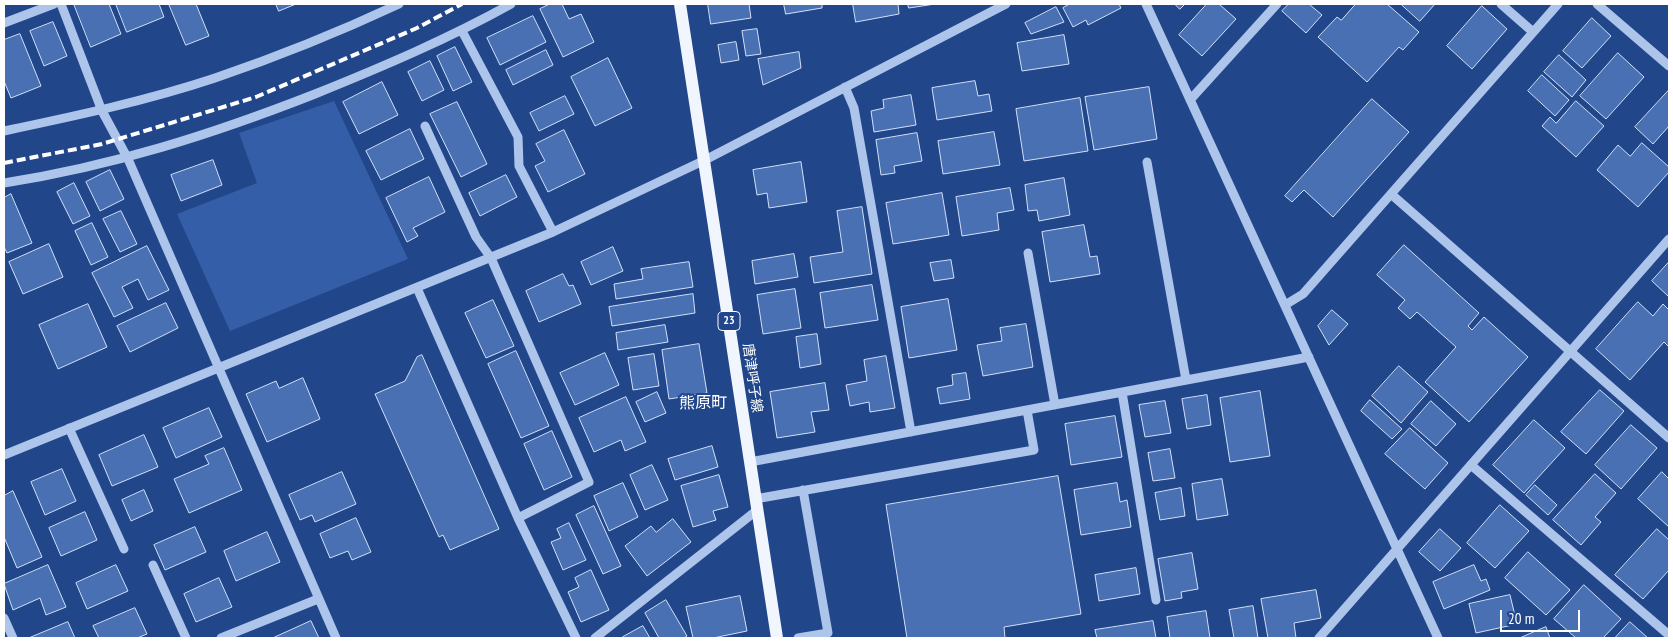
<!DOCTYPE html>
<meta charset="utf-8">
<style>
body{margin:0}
#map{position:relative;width:1673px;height:642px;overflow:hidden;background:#21468a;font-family:"PT Sans Narrow",sans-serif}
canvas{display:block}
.frame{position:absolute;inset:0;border:5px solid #fff;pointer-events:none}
.scale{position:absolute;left:1500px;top:610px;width:80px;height:22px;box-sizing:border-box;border:2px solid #fff;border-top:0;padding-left:6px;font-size:15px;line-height:18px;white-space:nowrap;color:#fff;-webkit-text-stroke:4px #21468a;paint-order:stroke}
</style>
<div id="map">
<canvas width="1673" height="642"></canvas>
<div class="frame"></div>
<div class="scale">20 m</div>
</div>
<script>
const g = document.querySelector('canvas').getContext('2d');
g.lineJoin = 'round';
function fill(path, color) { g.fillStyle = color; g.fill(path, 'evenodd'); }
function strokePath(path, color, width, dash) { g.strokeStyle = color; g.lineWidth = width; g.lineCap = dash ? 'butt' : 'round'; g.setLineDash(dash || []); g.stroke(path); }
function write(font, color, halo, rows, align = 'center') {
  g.font = font + ' "PT Sans Narrow","Noto Sans JP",sans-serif'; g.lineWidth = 4; g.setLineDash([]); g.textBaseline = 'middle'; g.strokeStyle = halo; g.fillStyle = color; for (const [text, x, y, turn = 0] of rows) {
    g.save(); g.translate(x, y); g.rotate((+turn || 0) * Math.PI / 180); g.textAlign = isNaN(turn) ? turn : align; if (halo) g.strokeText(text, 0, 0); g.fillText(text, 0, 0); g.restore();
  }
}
fill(new Path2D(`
 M334,101L408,259L230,331L177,214L257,183L239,133Z`), '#345ea7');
const building = new Path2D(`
 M74,4H109L121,34L91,47Z
 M116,4H159L164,17L127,32Z
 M169,4H196L209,36L186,45Z
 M276,4H296L279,11Z
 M550,4H562L569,19L581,14L594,42L563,57L540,9Z
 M708,4H749L751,18L711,24Z
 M784,4H822V8L786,14Z
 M853,4H898L899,14L856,22Z
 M908,4H935L909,8Z
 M1070,4H1119L1121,8L1088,25L1086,20L1073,27L1063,8Z
 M1175,4H1185L1180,9Z
 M1207,4H1219L1236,19L1202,56L1179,35Z
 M1289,4H1309L1322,15L1306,33L1282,11Z
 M1356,4H1387L1419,32L1403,50L1399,47L1367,82L1318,37L1337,17L1341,20Z
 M1401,4H1435L1420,21Z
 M1482,6L1507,29L1472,69L1447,46Z
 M1056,7L1064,22L1031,34L1025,23Z
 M533,16L546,42L500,65L487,38Z
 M1592,18L1611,36L1582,68L1563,51Z
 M53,22L67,56L44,66L30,31Z
 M757,29L761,54L746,56L742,31Z
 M20,34L41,86L11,98L4,81V40Z
 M1064,35L1069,64L1022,71L1017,43Z
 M736,42L739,60L721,63L718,45Z
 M455,47L472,82L453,91L437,56Z
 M546,50L553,65L513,85L506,70Z
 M799,52L801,68L763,85L758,59Z
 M1618,53L1644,77L1606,119L1580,96Z
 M1559,55L1586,80L1572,97L1544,72Z
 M608,58L632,108L595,126L571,77Z
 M430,61L444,90L422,101L408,72Z
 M1542,75L1569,100L1555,116L1528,91Z
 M975,81L978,96L989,94L992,111L937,120L932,88Z
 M382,82L398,115L359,134L343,102Z
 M1149,87L1157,139L1094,150L1085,97Z
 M1669,90V126L1653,144L1635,127Z
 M911,95L916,125L874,132L871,111L884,108L883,100Z
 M565,96L574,114L539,131L530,113Z
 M1080,98L1088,151L1024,161L1016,109Z
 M1372,99L1409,132L1333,217L1304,190L1292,202L1285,196Z
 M1576,101L1604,126L1576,157L1542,126L1550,117L1556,123Z
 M457,102L487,164L461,177L430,114Z
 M410,129L424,159L381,180L366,151Z
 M564,130L585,174L548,192L535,166L545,161L536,144Z
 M994,132L1000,165L943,174L938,141Z
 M917,133L922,161L894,166L895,173L881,175L876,140Z
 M1642,143L1669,167V172L1638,207L1597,170L1618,145L1630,156Z
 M213,160L222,185L181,201L171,175Z
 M801,162L807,202L769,208L767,193L757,195L753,170Z
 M110,170L124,199L100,211L86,182Z
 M506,175L517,197L480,216L469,193Z
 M429,177L445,212L413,228L418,236L407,242L386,198Z
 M1064,178L1070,215L1039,221L1037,210L1028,211L1025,185Z
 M74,183L90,216L73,224L57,192Z
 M1010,188L1014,210L997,213L999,230L962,236L956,197Z
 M942,193L949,235L893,244L886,203Z
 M11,194L32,243L7,253L4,247V198Z
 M862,207L872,274L814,283L810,257L843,252L837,211Z
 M121,211L137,244L120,252L103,219Z
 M92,223L108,257L91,265L75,231Z
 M1084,225L1090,257L1097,256L1100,274L1050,282L1042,232Z
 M49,244L63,277L23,294L9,262Z
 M1404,245L1479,313L1468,326L1472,330L1484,317L1528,357L1469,422L1425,382L1456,347L1417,312L1410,319L1398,308L1405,300L1377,275Z
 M147,246L169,290L148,300L138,279L122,287L133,308L114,317L92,273Z
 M613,247L623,271L591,285L581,262Z
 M794,254L798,277L755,284L752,261Z
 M951,260L954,278L934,281L930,263Z
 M689,262L693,287L616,299L614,284L643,279L641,269Z
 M1669,262V297L1652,281Z
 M563,274L569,286L573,285L581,304L539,322L526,291Z
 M872,285L878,320L825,328L820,293Z
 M795,289L801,328L763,334L757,295Z
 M693,294L695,313L612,326L609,307Z
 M948,299L957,350L909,358L901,307Z
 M493,300L514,346L486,358L465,313Z
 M1638,302L1653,316L1663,304L1669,310V347L1664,342L1630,380L1596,349Z
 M166,303L178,328L130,352L117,326Z
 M88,304L107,347L58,369L39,325Z
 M1332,310L1348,324L1329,345L1318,326Z
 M1026,324L1033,367L983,376L977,345L1002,341L1000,328Z
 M665,325L668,342L618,350L616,333Z
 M817,334L821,364L800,368L796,337Z
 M699,344L707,393L669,399L662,350Z
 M516,351L549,426L521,438L488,364Z
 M605,353L619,385L575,405L560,373Z
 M654,354L659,386L633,390L628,358Z
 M422,355L499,529L450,550L443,535L439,537L375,394L405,381L417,357Z
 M886,356L895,408L870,412L869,402L850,406L846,385L867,381L864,360Z
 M1399,366L1428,392L1401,423L1372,396Z
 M966,373L970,399L940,404L937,388L953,385L952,375Z
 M303,378L320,419L267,442L246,394L276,381L279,388Z
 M825,383L829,410L811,412L815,432L777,438L770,392Z
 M1600,390L1624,411L1586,454L1561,432Z
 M1260,391L1270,456L1230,462L1220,398Z
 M657,392L666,413L645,422L636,402Z
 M1207,395L1211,425L1187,429L1182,399Z
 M626,397L646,442L625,451L621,440L594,452L579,418Z
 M1370,400L1402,429L1392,439L1361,411Z
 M1165,401L1171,433L1145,437L1139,405Z
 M1431,401L1456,424L1436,446L1411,424Z
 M209,408L222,437L176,458L163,428Z
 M1115,416L1122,457L1071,465L1065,424Z
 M1534,420L1565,448L1524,493L1493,465Z
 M1631,425L1657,448L1621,489L1595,465Z
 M1410,428L1448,463L1425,489L1385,454Z
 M552,431L572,477L544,490L524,444Z
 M144,435L158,467L112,486L99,455Z
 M712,446L718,467L675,480L668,459Z
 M224,448L242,490L189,513L174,479L209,464L205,456Z
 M1170,449L1175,478L1153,481L1148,453Z
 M652,465L668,500L645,510L630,475Z
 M62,469L76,501L45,515L31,482Z
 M342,472L356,504L315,522L312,515L300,520L289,495Z
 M1662,472L1669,479V527L1638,499Z
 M1595,474L1616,493L1595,517L1601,522L1581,545L1553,520Z
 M719,475L728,507L713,511L716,520L693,527L681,486Z
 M1058,476L1081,614L1004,627L1005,638H907L886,505Z
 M1222,479L1228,515L1197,520L1192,484Z
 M623,483L638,517L609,531L594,496Z
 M1117,483L1120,502L1127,500L1131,527L1081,535L1074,490Z
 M1535,485L1557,505L1548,515L1526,495Z
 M1181,488L1185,516L1160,520L1155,493Z
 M144,490L153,511L131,521L122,500Z
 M13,491L42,557L17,568L4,537V496Z
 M1500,505L1529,531L1495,568L1467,543Z
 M594,506L621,566L603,574L576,515Z
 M85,512L97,540L61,556L49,528Z
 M356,518L371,552L352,560L348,551L330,558L320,534Z
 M673,519L691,542L647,576L625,546L651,526L656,532Z
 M569,523L586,560L563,570L551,542L561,538L557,529Z
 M195,527L206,552L165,570L154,545Z
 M1440,529L1461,548L1440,571L1419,552Z
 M1657,529L1669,540V570L1643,599L1615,575Z
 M267,532L280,562L236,581L224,551Z
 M1528,552L1570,590L1546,615L1505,578Z
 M1192,553L1198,589L1181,592L1182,598L1165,601L1158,559Z
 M48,565L66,607L46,615L40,598L13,610L4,584Z
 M116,565L128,591L87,609L76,583Z
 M1474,565L1481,581L1486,579L1490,590L1444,609L1433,582Z
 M1136,568L1140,594L1099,601L1095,575Z
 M591,570L609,610L581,622L568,592L579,587L575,578Z
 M219,578L232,607L196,622L184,594Z
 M1584,585L1621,619L1603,638H1576L1554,619Z
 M1316,590L1321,618L1294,623L1296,638H1268L1261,599Z
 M1510,595L1517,624L1476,633L1469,604Z
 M740,596L747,631L713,638H693L686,607Z
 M666,600L687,636L684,638H659L645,613Z
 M1253,606L1258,638H1234L1229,610Z
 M135,608L147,634L137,638H99L93,626Z
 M1206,611L1210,638H1170L1167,617Z
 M311,621L319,638H273Z
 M1153,621L1156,638H1097L1095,630Z
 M68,622L75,638H29Z
 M1630,622L1648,638H1615Z
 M643,626L650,638H624L623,637Z
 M1546,627L1550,638H1520Z`);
fill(building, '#4970b2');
strokePath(building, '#d1e0f8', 1);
strokePath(new Path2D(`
 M61,4L102,111L128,159L336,638
 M1146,4L1438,638
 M1501,4L1533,32
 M1597,4L1669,66
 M4,23L54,4
 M462,31L518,137L519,166L553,232
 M845,87L854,108L911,432
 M1190,100L1277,4
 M425,126L476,237L491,258L589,482L518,518L576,638
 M4,131C75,116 146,101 215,78C277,57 339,32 399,4
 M1147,162L1186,380
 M4,183C113,166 213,134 315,94C382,67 448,39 511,4
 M1391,194L1669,438
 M1028,253L1055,405
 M417,288L518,518
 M1285,305L1303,294L1558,4
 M1122,392L1156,600
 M69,428L124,549
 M4,455L553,232L705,160L1006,4
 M750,462L1309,357
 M1471,465L1669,635
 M755,499L1034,450L1027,410
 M153,565L186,638
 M4,618L13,638
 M221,638L318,599
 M595,638L756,511
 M798,638L828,633L803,490
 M1319,638L1669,239`), '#adc4eb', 9);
strokePath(new Path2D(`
 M680,4L777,638`), '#f1f5fe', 12);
strokePath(new Path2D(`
 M4,163L102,144L256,97L417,28L462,4`), '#fff', 4, [9, 4]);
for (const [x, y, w] of [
 [729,321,22]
]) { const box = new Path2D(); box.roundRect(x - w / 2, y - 9.5, w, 19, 4); g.fillStyle = '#21468a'; g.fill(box); strokePath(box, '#fff', 1); }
write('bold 12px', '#fff', null, [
 ["23",729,321]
]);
write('14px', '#fff', '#21468a', [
 ["唐津呼子線",752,378,82]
]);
write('16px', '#fff', '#21468a', [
 ["熊原町",703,403]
]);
</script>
